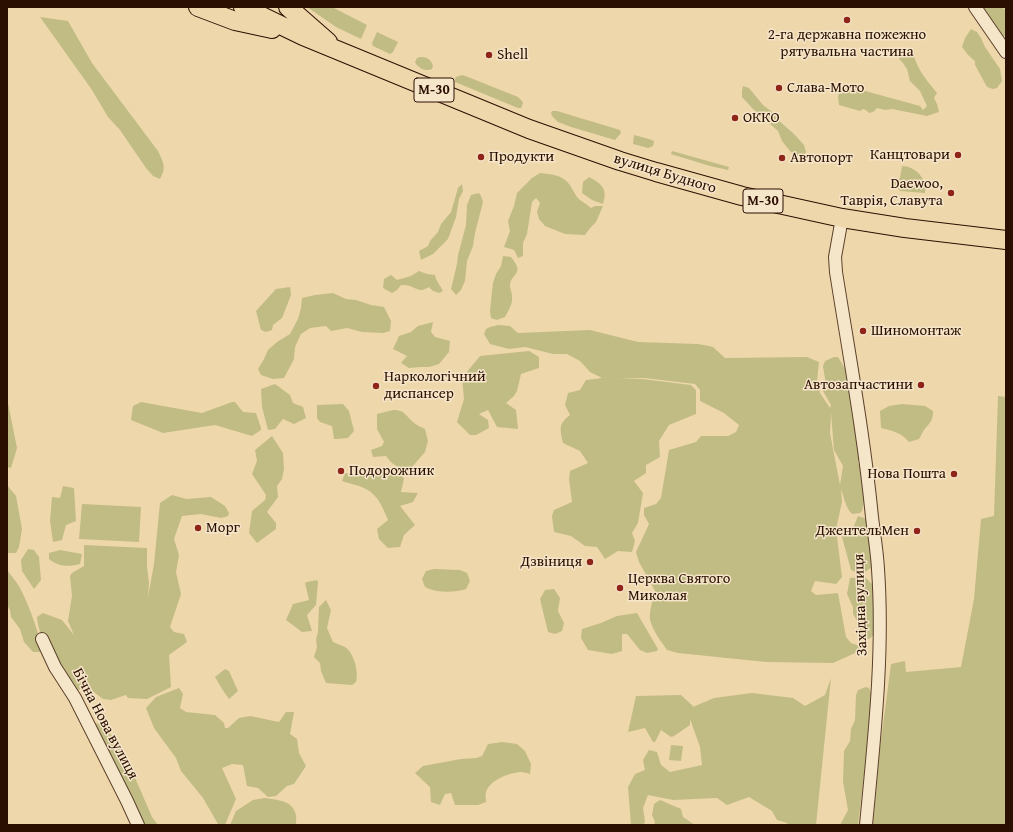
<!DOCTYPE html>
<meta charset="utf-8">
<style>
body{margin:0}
#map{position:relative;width:1013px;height:832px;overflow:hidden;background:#efd7ac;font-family:"Gentium Book Plus",serif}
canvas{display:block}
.frame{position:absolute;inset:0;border:8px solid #2b0f00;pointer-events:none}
</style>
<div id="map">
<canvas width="1013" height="832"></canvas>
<div class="frame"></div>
</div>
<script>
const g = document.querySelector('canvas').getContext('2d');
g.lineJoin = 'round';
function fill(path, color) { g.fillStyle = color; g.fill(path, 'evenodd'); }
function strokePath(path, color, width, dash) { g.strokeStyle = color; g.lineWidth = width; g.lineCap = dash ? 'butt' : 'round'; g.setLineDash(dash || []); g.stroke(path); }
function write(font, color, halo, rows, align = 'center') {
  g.font = font + ' "Gentium Book Plus",serif'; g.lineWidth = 3; g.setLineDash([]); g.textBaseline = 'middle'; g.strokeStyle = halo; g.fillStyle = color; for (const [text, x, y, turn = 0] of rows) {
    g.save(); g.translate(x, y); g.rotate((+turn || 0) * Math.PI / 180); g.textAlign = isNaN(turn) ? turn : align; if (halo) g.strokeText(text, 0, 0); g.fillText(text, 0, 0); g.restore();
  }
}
fill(new Path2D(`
 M307,7H332L367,25L361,39L336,27Z
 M983,7H1001L1006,10V35L1005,36L997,34L986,15L985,11Z
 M40,17L68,21L92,63L158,151C163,162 167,167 160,179L153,176L146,168L120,130L108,117L92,90Z
 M971,29L977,32L981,38L985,47L1000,69L1002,81L997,88L993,89L987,87L975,65V61L968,55L962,47L965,38Z
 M377,32L398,42L393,52L390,54L373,46L372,43Z
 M903,52L914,57C919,71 927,81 937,93L934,98L937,104L939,112L927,116L892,109L885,110L877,108L873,112L869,113L866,110L863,109L860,111L839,105L838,96L842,88L858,89L920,106L923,110L927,106L920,91L910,81L907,69L903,63L899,59Z
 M420,57C427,57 431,59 433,66L432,69C425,72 418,68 415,62L417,58Z
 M462,75L468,77L518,97L523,102L522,106L521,108H518L455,82V79L456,77Z
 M743,86L749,88L763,105L771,111L777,119L794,134L804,145L806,152L804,155L797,156L790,151L782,141L778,131L753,109L742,97V91Z
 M552,111H557L620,130L621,133L615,140L571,127L558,122L552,116L551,113Z
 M634,135L649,139L654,141L653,146L648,148L633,144Z
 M672,151L729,167L728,170L710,166L671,154Z
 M902,166C915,166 928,179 925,193L900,191L892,182L900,178Z
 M540,173C550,174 563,175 569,184C573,189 575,196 580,200C584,203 588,205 591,208L595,206H603L596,222L591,227L585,235L565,234L545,226L539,219L537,212L540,203L536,198L532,202L527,234L523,243V256L518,258L514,250L504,247L510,231L508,221L514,206L517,193L532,178Z
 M589,177C602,184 608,189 603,204L592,200L582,193L583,182Z
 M462,184L463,191L459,199L456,217L448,239L433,254L421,260L419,251L428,246L430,241L438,232L441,224L451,212L458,188Z
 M479,193L481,196L483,202L475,233L473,246L467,261L465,281L461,290L456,295L451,289L457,264L458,255L466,225L467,205L471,195Z
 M503,256L511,257C526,275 510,273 510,286C510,289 512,292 512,296C513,304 509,309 505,317L497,320L491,318L490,311L492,291L493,283L496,274L501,266Z
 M419,271L427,274L435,275C436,281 440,285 443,291L439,293L433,291L429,287C421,292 419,290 410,286C408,285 404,285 401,285L397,290L392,293L383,288L384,279L391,275L397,280L411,276Z
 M290,287L291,295L282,318L273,325L272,330L266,332L261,330L256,311L276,289Z
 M333,293L346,299L356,300L371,305L384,307L391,321L390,331L383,333L362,332L347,328L331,331L326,326L310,328L301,334L295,347L294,359L284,378L273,379L261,375L258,369L264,359L268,350L277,342L290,334L298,319L301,308L302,298L315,295Z
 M433,322L431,332L435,337L450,341L449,352L439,364L429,367H420L409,368L401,363L407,356L393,349L399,336L411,332L418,326Z
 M498,325L510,326L518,333L590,330L638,342L698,344L709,346L713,347L725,358L807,357L819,362L817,382L820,393L830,408L831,405L823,391L826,385L823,366L825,361L834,357H838L853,382L863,442L858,462L866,487L865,497L862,511L860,513L852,514C845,507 844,497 841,489L842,502L836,529L842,577L836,584L815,581L811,591L816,595L838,593L846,637L851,643L863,647L862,650L833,663L766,662L678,653L667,650C661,641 652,630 650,619C649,612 653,599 655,591L639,562L636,552L649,524L644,515V508L656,504L661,498L669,450L696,442L701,436H728L736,432L739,425L724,413L700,401V390L695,384L644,378H619L642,379L691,385L696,390V414L669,425L659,441L660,457L646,465V473L634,481L643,493L638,523L632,533L635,541L632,552L618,551L605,559L597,547L585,546L571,536L554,532L552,516L554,510L572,502L569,479L570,471L588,463L580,451L563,443C560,429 558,424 570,415L565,405L568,393L580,390L586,380L602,378L590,372L580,361L567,354H553L525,347L509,349L490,344L484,334L486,329L490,327ZM831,413L834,450L843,466L840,485L830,433Z
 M529,351L539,357V368L521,374L517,391L514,396L506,403L516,410L518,429L497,427L488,410L479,414L488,420L489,428L476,435H470L457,422L464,399L462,378L480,356Z
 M275,384L290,395L293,403L303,407L306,418L294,424L283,419L275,429L268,430L262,407L261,389Z
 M998,396L1006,397V825H873L880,748L891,664L905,661L906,672L961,667L974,599L981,519L994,516Z
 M7,398L17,448L11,468L7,467Z
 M141,402L202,413L232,402H235L243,412L256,413L261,428V430L252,436L215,425L163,433L131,420L133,406Z
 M343,404L349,411L354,431L348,438L336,439H334L332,426L320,422L317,418V405Z
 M902,404L925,406L933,411C933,422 930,422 924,430C922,433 921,436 919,439L909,442C901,432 892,431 881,428L880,411L889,406Z
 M393,410C405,410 405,415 413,422C416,425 421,427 425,429L428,441L425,452L412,467C398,468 394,467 386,456L373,457L371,450L382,446L384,442L377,429V414Z
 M272,436L283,453L284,469L282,479L277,486L278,497L267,512L276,523V529L257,543L249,533L252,511L265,500L266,495L252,474L257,461L255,450Z
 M377,469L392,475L398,470L404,479L401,492L418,493L413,502L400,506L415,525L404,535L400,547L388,548L379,539L377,529L388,520C383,508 378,495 366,489C359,485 350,484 342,481L345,473L360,476Z
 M7,485L16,496L22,529L19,547L16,553H9L7,552Z
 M63,486L74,488L76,521L66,525L62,540L53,542L50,521L52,497L60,498Z
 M172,495L186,499L211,497L225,506L229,513L228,516L221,518L201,514L182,516L174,539L179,555L176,572L181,594L170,627L174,632L184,634L187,642L169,655L171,687L147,699L128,698L126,695L111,700L103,699L90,689L87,686V673C85,684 88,688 74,691C62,671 38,640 37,617L43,613L62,620L74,635L68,621L72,596L70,576L72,573L84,566V545L147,548V567L149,583L148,597L154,564L160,503Z
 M82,504L141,507L139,542L79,539Z
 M858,516C859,517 863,517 864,518C874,524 872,558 871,568L861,574L851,570L842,537L843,533L853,528Z
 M28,549L34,550L39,557L41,580L34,589L22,571L21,560Z
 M60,550L82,554L80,564C68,567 59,567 49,559V553Z
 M434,569L460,570L467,573L470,581L466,589C453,593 437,593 425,587L422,579L426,571Z
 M7,570C12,577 18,583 21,590C27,601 44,643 40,652H33L24,642L20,629L11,617L10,610L7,605Z
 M865,577L872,584L876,623L875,634L869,639L859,637L857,631L860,626L853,614V607L847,594L850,578Z
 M317,580L318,582L316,605L307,615L312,631L302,632L286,620L293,604L309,600L305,583L307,582Z
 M554,589L560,598L558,611L564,623L562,631L555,634L548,632L540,599L545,590Z
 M326,600L331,610L327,628L333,642C337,644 341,645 345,647C354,653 359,672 356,682L352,685L326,683L321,671L320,663L314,657L317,647L316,639L318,632L319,607Z
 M637,613L658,649L657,651L647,653L640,650L627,634H622V651L612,654L588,650L581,638L582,629L601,623L617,616Z
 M225,669L229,671L238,691L229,699L222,689L215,677Z
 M831,678L816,825H788L787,823L777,820L772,811L749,797L727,805L717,798L673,800L648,795L643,808L645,822L643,825H631L628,787L635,774L645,770L643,760L649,750L657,752L661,765L670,772L702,765L700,747L690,719V725L674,736L671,737L661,730L655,742H653L645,728L628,732L636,696L681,695L694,707L695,706L714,698L752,693L793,698L805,706L825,695Z
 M866,687L869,688L871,693L867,750L858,825H840L848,810L843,782L844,751L850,741L851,729L855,720L856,695L858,690Z
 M179,688L183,694L180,708L186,712L215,715L224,723L225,728H228L239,718L250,716L279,722L286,712H294L290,734L297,739L299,753L306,766L294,784L287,786L276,796L268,797L258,788L247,786L243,765L232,764L222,768L236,799L225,825L218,824L203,798L181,771L176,758L154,728L146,708L156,697Z
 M97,723L104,727L117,741L123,758L130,766L152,817L158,825H142L93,726Z
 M502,742L517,744L525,751L531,764L530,774C527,773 524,772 521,772C508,773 490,780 486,792C485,795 486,799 486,802L478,805H455L451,793L445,794L440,805L431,802L430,787L415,773L423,766L461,759L477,758L482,756L488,744Z
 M671,745L683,746L681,761L669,760Z
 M265,798C276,800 291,800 295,812C297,816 296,821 296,825H230L236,811L253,800Z
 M660,800L681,809L683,817L695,825H654L655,822L652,815L654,804Z`), '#c1bc84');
const minor = new Path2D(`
 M975,7L1006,52
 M842,218L835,257L836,272C849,354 864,435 872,517C874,534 877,551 878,569C884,654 874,740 866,825
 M42,639L55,667L75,698L127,801L138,825`);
const highway = new Path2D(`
 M198,7L235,21L272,29
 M243,7L303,36L529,129L620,161L656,172L742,196L842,218L905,228L1006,240
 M288,7L328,42`);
strokePath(minor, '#5c412b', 14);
strokePath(highway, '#2b0f00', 20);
strokePath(minor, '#f5e5c9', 12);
strokePath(highway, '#efd7ac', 18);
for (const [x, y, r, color] of [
 [847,20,4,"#8f2418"],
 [489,55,4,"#8f2418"],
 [779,88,4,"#8f2418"],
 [735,118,4,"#8f2418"],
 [958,155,4,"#8f2418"],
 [481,157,4,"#8f2418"],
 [782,158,4,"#8f2418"],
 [951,193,4,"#8f2418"],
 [863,331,4,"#8f2418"],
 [921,385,4,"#8f2418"],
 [376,386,4,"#8f2418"],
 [341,471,4,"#8f2418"],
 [954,474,4,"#8f2418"],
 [198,528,4,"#8f2418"],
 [917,531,4,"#8f2418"],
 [590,562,4,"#8f2418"],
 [620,588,4,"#8f2418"]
]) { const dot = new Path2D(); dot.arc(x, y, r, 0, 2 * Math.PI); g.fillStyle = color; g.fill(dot); strokePath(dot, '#f5e5c9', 1.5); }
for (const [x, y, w] of [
 [434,90,40],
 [763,201,40]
]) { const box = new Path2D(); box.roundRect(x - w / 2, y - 12, w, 24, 3); g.fillStyle = '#f5e5c9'; g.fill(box); strokePath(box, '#2b0f00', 1); }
write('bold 14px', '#2b0f00', null, [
 ["М-30",434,90],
 ["М-30",763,201]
]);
write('15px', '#2b0f00', '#f5e5c9', [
 ["2-га державна пожежно",847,35,"center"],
 ["рятувальна частина",847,52,"center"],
 ["Shell",497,55],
 ["Слава-Мото",787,88],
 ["ОККО",743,118],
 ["Канцтовари",950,155,"right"],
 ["Продукти",489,157],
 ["Автопорт",790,158],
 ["Daewoo,",943,184,"right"],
 ["Таврія, Славута",943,201,"right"],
 ["Шиномонтаж",871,331],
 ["Наркологічний",384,377],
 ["диспансер",384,394],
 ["Автозапчастини",913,385,"right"],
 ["Подорожник",349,471],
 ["Нова Пошта",946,474,"right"],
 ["Морг",206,528],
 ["ДжентельМен",909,531,"right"],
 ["Дзвіниця",582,562,"right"],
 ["Церква Святого",628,579],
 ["Миколая",628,596]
], 'left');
write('15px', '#2b0f00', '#f5e5c9', [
 ["вулиця Будного",665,174,17],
 ["Західна вулиця",861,605,-92],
 ["Бічна Нова вулиця",105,724,62]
]);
</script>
